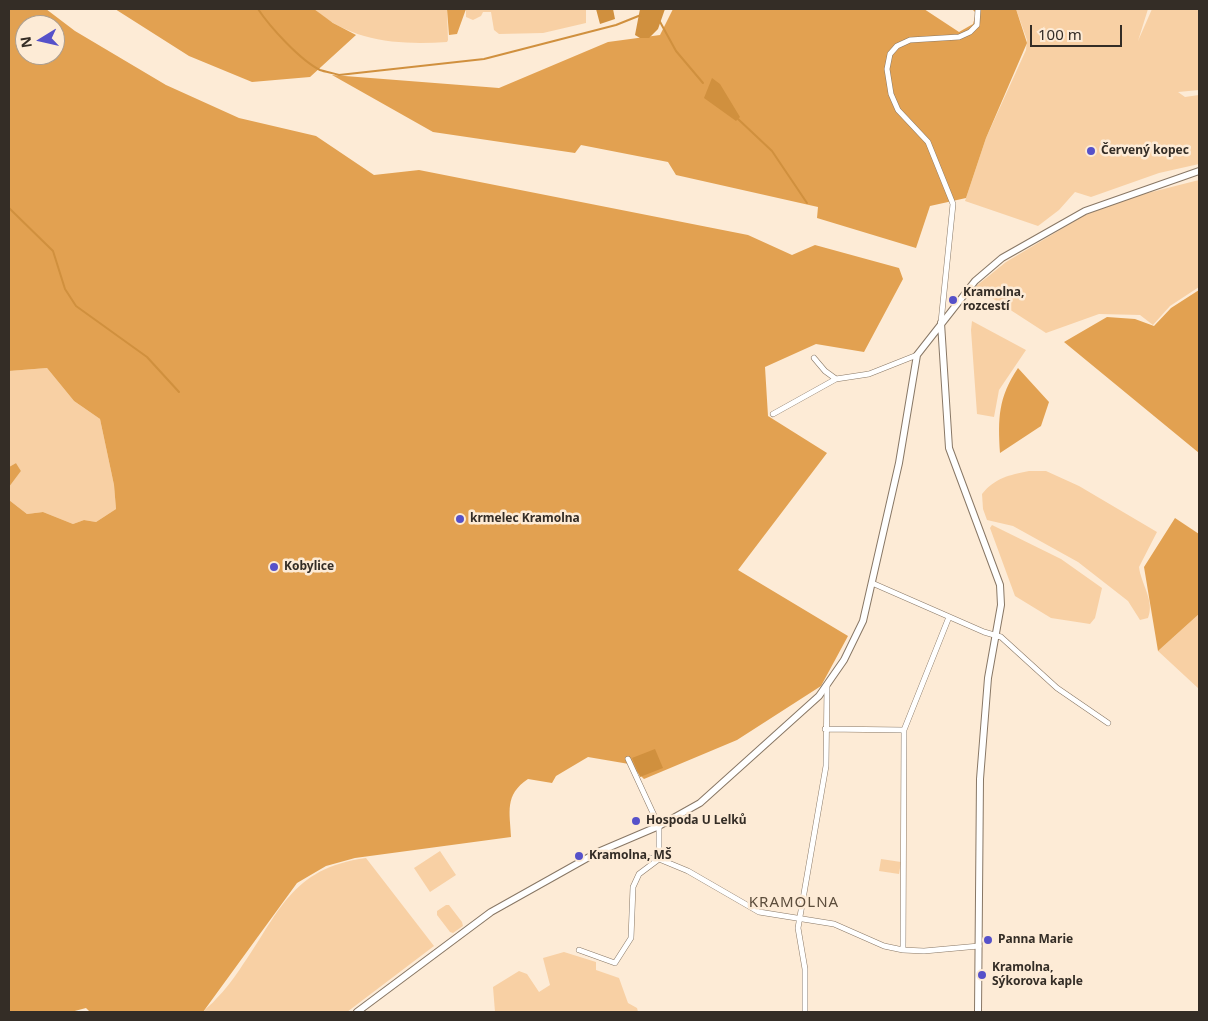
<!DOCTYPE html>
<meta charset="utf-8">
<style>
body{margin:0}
#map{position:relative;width:1208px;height:1021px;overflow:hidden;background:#fdebd6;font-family:"Noto Sans",sans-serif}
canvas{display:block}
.frame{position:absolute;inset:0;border:10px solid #342d26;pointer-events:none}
.north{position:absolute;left:15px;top:15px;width:50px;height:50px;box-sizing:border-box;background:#fdebd6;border:1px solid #ad9f90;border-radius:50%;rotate:261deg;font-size:14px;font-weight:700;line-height:20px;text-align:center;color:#342d26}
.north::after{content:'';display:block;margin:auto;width:18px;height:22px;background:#5651c9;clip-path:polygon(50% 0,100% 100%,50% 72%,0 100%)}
.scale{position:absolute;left:1030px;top:25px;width:92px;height:22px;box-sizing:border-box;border:2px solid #342d26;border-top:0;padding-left:6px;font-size:15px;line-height:18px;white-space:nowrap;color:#342d26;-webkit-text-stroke:4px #fdebd6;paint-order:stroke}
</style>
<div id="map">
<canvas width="1208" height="1021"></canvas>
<div class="frame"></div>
<div class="north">N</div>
<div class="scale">100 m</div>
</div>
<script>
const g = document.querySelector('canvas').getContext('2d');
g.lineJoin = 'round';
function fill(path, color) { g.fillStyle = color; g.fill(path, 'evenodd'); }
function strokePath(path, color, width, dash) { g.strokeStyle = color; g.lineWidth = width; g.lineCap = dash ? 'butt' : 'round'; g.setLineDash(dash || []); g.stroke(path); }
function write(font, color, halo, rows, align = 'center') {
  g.font = font + ' "Noto Sans",sans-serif'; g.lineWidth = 5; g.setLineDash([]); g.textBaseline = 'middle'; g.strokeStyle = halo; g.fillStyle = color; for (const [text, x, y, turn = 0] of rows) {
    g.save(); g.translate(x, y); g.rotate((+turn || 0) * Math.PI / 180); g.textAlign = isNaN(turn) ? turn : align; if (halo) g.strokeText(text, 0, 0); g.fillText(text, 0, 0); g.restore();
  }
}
fill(new Path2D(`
 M314,9H447L448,40L447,42C398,45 352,42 314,9Z
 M466,9H586V23L543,33L499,34L494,30L491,12H483L481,16L473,20L466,17Z
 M1016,9H1148L1138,41L1152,9H1199V90L1178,92L1185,97L1199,95V164L1159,173L1091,197L1075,192L1059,210L1038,226L965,201L986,138L1026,50L1027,40Z
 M1199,180V287L1170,306L1153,325L1140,315L1099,314L1046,333L975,287L1006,262L1085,215L1132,197Z
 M972,321L1026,350L999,390L994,417L977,414L971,330Z
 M47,368L74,401L100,419L114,485L116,509L96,522L84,520L73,524L43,512L27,514L9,500V487L21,471L16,463L9,467V371Z
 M1029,471H1046L1079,486L1157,532L1139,567C1141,584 1155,601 1148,618L1140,620L1128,601L1078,562L1013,526L987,520L983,509L982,494C995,478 1009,475 1029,471Z
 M992,525L1061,559L1102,588L1095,618L1090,624L1051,618L1015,596L990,528Z
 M1199,614V689L1158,651Z
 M440,851L456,875L430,892L414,868Z
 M366,858L434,946L347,1012H203C207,1007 212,1004 216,999C225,990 233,979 240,969C279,914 290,868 366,858Z
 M881,859L901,862L899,874L879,871Z
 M446,905H449L462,922L463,926L453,933L450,932L437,915V911Z
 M564,952L596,962V970L619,978L628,1003L637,1008L638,1012H495L493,987L519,971L527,974L539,992L550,985L543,958Z`), '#f8d0a4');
fill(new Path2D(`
 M9,9H46L75,31L166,85L239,118L316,136L374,175L419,170L748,235L792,255L815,245L899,268L903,279L864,352L816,344L765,367L768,416L827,453L738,570L848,636L821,686L737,740L644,779L629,764L588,757L556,776L552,783L528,779C504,795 510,812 511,837L355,858L326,866L297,883L203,1012H90L86,1008L71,1012H9V500L27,514L43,512L73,524L84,520L96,522L116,509L114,485L100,419L74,401L47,368L9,371ZM25,25H55V55H25Z
 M115,9H314L333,23L356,35L310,77L252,82L189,56Z
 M447,9H466L457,34L449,35Z
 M673,9H924L959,32L973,24L976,13L972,9H1016L1027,43L986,138L966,198L930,206L916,248L817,218L818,207L676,175L668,162L581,145L575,153L433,132L332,75L499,88L608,42L660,35Z
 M1199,290V453L1064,342L1107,317L1135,319L1154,326L1171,308Z
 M1018,368L1049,402L1041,426L1000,453C998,418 998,398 1018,368Z
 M16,463L21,471L9,487V467Z
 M1175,518L1199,534V614L1158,651L1144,567Z`), '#e2a151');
fill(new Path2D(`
 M596,9H613L615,19L600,24Z
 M640,9H665L658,29L649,38H640L635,35Z
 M712,78L720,84L740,117L736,121L704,98Z
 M655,749L663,768L640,777L632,758Z`), '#d0903e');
strokePath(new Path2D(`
 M258,9C270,27 300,60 320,70C326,72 333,73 339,75L484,59L616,25L641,15
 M659,20L676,51L703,83
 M738,119L772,151L807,203
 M9,208L53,251L65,289L76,306L147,357L179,392`), '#d0903e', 2);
const minor = new Path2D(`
 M941,322L953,204L928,142L898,110L891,94L887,69L890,54L897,46L910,40L959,37L970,32L977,25L978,9
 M814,358L825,371L836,379
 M773,414L836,379L869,374L917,355
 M872,583L984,632L1001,637L1057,688L1108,723
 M825,729L904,730
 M598,852L659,859L688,871L759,912L834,924L884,946L903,950L924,951L979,946
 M579,950L615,963L631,938L633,887L639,874L659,859V826L628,759
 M903,950L904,730L949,617
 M805,1012V969L798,928L826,766L827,686`);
const tertiary = new Path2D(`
 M941,323L949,448L1000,585L1001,605L988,678L980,779L978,1012
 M357,1012L491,912L598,852L659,826L700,803L819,696L844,660L863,621L899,463L917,355L975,281L1002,258L1085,211L1199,171`);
strokePath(minor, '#887765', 6);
strokePath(tertiary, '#887765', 8);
strokePath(minor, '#fff', 5);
strokePath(tertiary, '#fff', 6);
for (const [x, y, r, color] of [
 [1091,151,5,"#5651c9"],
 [953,300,5,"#5651c9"],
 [460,519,5,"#5651c9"],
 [274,567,5,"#5651c9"],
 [636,821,5,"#5651c9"],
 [579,856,5,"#5651c9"],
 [988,940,5,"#5651c9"],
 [982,975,5,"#5651c9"]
]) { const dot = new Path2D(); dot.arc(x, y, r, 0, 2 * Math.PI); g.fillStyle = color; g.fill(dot); strokePath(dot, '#fdebd6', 2); }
write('bold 12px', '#342d26', '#fdebd6', [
 ["Červený kopec",1101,151],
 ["Kramolna,",963,293],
 ["rozcestí",963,307],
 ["krmelec Kramolna",470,519],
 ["Kobylice",284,567],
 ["Hospoda U Lelků",646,821],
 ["Kramolna, MŠ",589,856],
 ["Panna Marie",998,940],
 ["Kramolna,",992,968],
 ["Sýkorova kaple",992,982]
], 'left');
g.letterSpacing = '1px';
write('15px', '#5c4d3c', '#fdebd6', [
 ["KRAMOLNA",794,903]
]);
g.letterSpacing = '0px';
</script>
